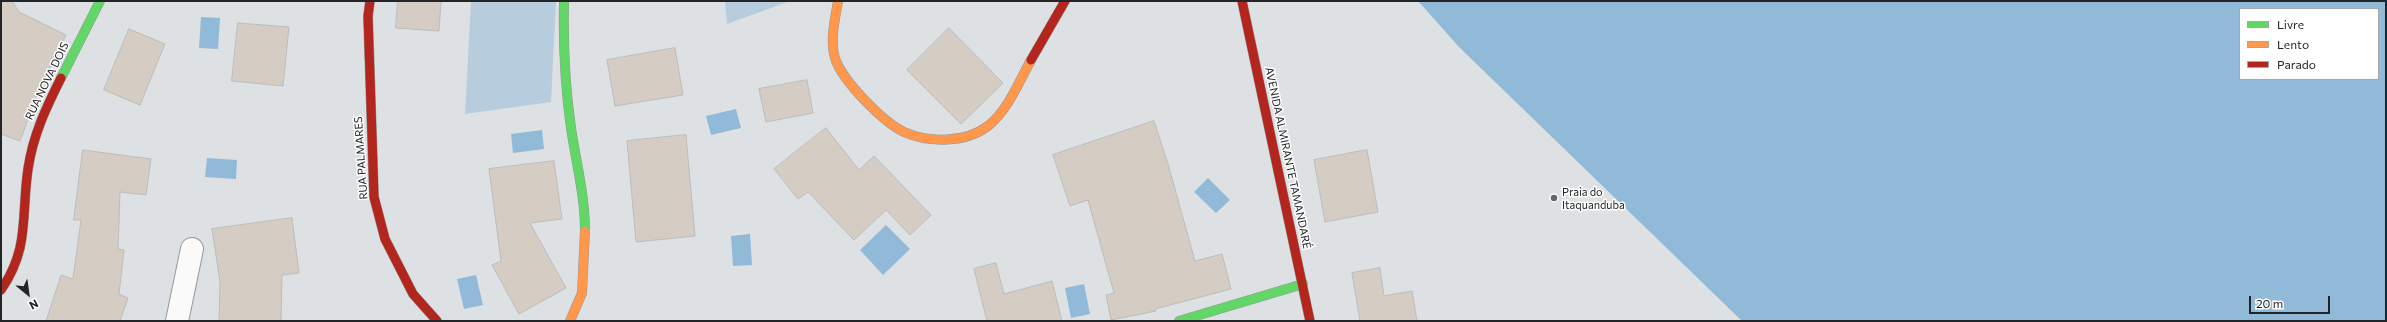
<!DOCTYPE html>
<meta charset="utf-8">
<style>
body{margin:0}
#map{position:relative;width:2387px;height:322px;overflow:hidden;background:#dee1e3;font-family:Commissioner,sans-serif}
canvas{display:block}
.frame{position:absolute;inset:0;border:2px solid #232425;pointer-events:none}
.legend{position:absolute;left:2239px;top:8px;width:140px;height:72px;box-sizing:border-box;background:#fff;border:1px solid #a7a7a8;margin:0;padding:5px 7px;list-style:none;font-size:12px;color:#232425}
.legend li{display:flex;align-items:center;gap:8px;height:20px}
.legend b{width:20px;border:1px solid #a7a7a8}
.north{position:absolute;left:8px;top:274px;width:40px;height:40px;-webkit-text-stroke:3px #fff;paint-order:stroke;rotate:151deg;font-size:11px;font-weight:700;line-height:16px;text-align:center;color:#232425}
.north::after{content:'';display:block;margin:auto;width:14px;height:18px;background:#232425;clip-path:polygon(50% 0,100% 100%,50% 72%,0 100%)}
.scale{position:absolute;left:2249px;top:296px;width:81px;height:18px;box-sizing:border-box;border:2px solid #232425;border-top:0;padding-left:5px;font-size:12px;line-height:14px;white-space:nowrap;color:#232425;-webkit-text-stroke:3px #fff;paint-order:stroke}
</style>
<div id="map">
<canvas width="2387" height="322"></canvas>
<div class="frame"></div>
<ul class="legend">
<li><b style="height:5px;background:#63d668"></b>Livre</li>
<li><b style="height:5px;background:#ff974d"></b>Lento</li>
<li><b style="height:5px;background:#b3261e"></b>Parado</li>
</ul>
<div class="north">N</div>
<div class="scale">20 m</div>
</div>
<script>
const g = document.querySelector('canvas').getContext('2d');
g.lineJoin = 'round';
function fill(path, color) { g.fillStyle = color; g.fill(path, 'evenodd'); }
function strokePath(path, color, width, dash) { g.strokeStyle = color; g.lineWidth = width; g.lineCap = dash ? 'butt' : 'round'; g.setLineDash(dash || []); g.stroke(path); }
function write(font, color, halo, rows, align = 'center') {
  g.font = font + ' Commissioner,sans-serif'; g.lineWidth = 3; g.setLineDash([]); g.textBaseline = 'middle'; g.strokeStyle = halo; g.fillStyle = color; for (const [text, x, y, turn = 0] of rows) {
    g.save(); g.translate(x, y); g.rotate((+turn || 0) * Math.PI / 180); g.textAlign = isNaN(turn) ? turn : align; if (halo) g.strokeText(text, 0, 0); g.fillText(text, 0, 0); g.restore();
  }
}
fill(new Path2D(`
 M471,1H556L551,102L465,114Z
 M725,1H790L727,24Z`), '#b7ccdc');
fill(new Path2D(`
 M1418,1H2386V321H1742L1459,47ZM2240,9H2378V79H2240Z
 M201,17L220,18L218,49L199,48Z
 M736,109L741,128L711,135L706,116Z
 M542,130L544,149L513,153L511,134Z
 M207,158L237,160L236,179L205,177Z
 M1208,178L1230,200L1216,213L1194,192Z
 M886,225L910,249L883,275L860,250Z
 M750,234L752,265L733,266L731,236Z
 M476,275L483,305L464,309L457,279Z
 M1084,284L1090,314L1071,318L1065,288Z`), '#91bad9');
const building = new Path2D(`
 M1,1H12L19,12L66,35L37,94L20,141L1,134Z
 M398,1H441L439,31L396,28Z
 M238,23L289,27L283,86L232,81Z
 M949,28L1003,83L961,124L907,70Z
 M129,29L165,44L140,105L104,90Z
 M675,48L683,95L615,106L607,60Z
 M807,80L813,113L766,122L759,89Z
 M1154,121L1168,164L1195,261L1222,254L1231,289L1155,309L1156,311L1111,320L1106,295L1114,293L1088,200L1070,206L1053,155Z
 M826,128L859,170L874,156L931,215L910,235L886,210L854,240L808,192L798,199L774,169Z
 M686,135L695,236L636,242L627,141Z
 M83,150L151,159L146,195L120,192L118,249L124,250L119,294L128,298L120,321H46L61,275L73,279L81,220H74Z
 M1367,150L1378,212L1325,222L1314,160Z
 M554,161L562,219L530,223L566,288L519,314L492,265L501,261L489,169Z
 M292,218L299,273L282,275L281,321H219L220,282L212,229Z
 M996,263L1004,294L1052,281L1062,321H987L974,269Z
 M1380,268L1384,296L1412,291L1417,321H1360L1352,273Z`);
fill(building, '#d5ccc4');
strokePath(building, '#bbbcbc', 1);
const street = new Path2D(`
 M177,321L192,249`);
const fast = new Path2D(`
 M564,1C563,44 565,86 571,128C576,162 585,196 585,231
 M61,78L100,1
 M1179,321L1303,284`);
const slow = new Path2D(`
 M838,1C835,20 829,42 836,61C845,83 883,122 904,132C929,143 966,143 988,126C1008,110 1019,82 1031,60
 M570,321L582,293L585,231`);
const jam = new Path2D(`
 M370,1L368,16L374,197L385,239L413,294L437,321
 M1242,1L1310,321
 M1031,60L1065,1
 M1,290C30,248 21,216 28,169C33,135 46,108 61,78`);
strokePath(street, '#969899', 24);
strokePath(fast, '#969899', 10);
strokePath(slow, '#969899', 10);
strokePath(jam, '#969899', 10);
strokePath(street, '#fafafb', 22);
strokePath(fast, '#63d668', 9);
strokePath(slow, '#ff974d', 9);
strokePath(jam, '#b3261e', 9);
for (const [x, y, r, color] of [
 [1554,198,4,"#646668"]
]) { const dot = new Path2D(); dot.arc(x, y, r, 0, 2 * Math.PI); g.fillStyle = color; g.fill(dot); strokePath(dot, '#fff', 1.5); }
write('11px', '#232425', '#fff', [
 ["RUA NOVA DOIS",47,81,-64],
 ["RUA PALMARES",361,158,-94],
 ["AVENIDA ALMIRANTE TAMANDARÉ",1288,158,78]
]);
write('11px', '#232425', '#fff', [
 ["Praia do",1562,192],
 ["Itaquanduba",1562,205]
], 'left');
</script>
